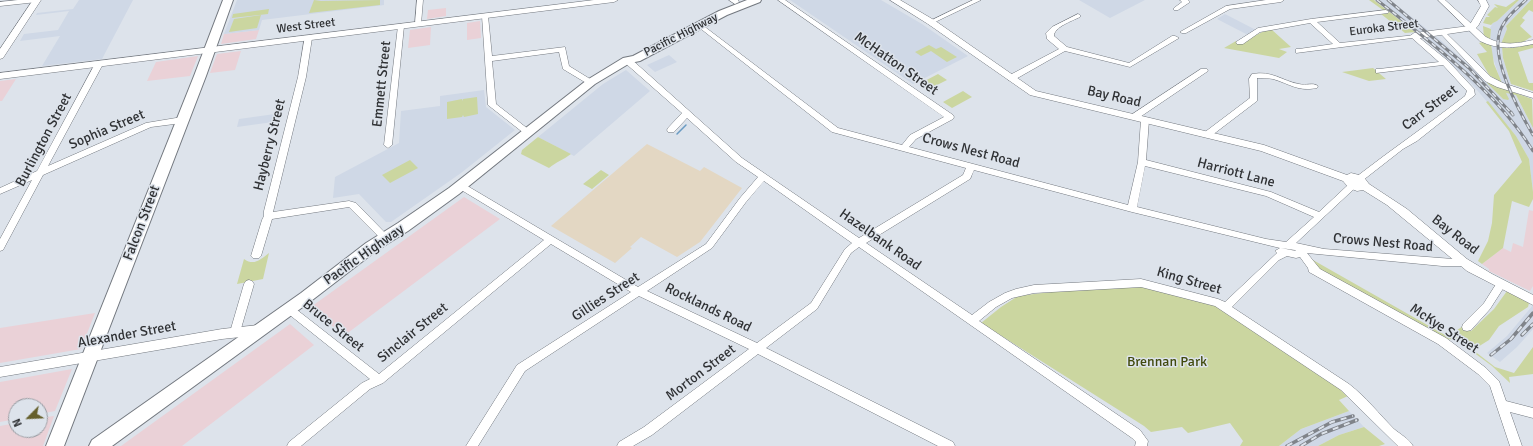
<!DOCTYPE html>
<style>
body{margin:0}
#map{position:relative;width:1533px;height:446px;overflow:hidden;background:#dde3eb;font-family:Signika,sans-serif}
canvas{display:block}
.north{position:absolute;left:8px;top:398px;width:40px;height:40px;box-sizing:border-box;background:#dde3eb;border:1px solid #989ca2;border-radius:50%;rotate:246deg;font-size:11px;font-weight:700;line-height:16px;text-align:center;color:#303235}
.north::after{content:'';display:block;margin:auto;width:14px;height:18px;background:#66602c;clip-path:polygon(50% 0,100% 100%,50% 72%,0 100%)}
</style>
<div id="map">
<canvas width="1533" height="446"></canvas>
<div class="north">N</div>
</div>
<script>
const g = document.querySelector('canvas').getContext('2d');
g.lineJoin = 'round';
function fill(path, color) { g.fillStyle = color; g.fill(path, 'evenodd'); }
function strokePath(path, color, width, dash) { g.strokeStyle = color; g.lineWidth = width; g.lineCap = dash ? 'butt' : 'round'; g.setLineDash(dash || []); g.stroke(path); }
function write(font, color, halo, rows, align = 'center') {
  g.font = font + ' Signika,sans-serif'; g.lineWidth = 3; g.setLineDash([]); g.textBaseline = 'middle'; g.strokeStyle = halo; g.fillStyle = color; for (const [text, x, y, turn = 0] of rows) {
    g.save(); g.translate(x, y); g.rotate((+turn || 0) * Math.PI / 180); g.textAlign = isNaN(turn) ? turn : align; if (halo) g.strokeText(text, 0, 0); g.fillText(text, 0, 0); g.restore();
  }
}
fill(new Path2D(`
 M446,8V16L427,19L428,10Z
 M480,21L481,38L467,40V23Z
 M431,27L430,45L408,48L410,30Z
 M259,30L256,39L221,44L224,34Z
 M241,51L235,70L210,73L217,54Z
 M198,56L190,76L147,81L156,62Z
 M16,79L2,101H0V81Z
 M464,197L500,219L345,335L308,309Z
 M1529,210L1533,211V286L1530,291L1489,271V269L1482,264L1503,248L1511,252L1513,243L1523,247Z
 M95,313L81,349L0,363V328Z
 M290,324L314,345L182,446H121Z
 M72,369L55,411L40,414V406H16V419L0,422V382Z
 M54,416L43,446H0V426L16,423V430H40V418Z`), '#ead1d7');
fill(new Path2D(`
 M79,0H133L102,59L42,66L60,36L20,41L24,34L58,30L69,11L36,15L37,13L73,9Z
 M237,0H384V5L262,20L259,30L224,34Z
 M790,0H881L922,24L968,56L913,84Z
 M1079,0H1145L1110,18Z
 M1375,0H1390L1428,30L1415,31Z
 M1519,0H1531L1506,26L1507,29L1501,44L1490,41L1491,29L1490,28L1493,23L1497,21Z
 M1225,14L1256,30L1248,35L1217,19Z
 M1437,37L1480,75L1503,99L1506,93L1516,95L1519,101L1533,128V192L1529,159L1516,136L1471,83L1424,38Z
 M1491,44L1502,47L1503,58L1511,84L1502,83L1500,79L1492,55Z
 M669,55L677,62L655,72L647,65Z
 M626,70L650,91L574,156L538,137L603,84Z
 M484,90L486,107L515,130L461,173L391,222H386L359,194L333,198L335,177L399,143L401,111L440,106V96Z
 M282,113L280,121L237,127L239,119Z
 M1533,305V329L1517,347L1500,362L1487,353L1507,336Z
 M1349,411L1364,427L1339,435L1318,446H1279L1301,429Z`), '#cfd8e6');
fill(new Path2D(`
 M647,144L700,171L704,167L742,188L700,242L677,257L641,237L630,247L632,248L615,263L551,226Z`), '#e3d7c3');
fill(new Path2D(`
 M314,0L321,1L380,0V5L309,13Z
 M1369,0H1374L1415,32L1405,33L1381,14L1387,13Z
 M1516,0H1519L1497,21L1493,23L1491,25L1483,23L1486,17H1490L1487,15L1495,7L1498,8L1494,4L1506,7Z
 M1531,0H1533V12L1529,10L1522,18L1525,20L1520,26L1532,37C1528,38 1526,41 1521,43C1509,47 1495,47 1484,39L1483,26L1491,29L1490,41L1501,44L1507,29L1506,26Z
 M269,9L268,14L232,18L233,14Z
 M261,15L257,28L229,32L234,19Z
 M1271,29L1291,47L1279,49L1287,52L1279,58L1224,48L1236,41L1241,43L1266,30Z
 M1482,42L1491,44L1494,64L1502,83L1489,75L1477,54L1487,52L1479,43Z
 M1533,44V48L1518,52L1528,81L1529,83H1533V91L1511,84L1503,58L1502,47L1512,48Z
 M929,45L936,49L941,47L957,57L947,62L931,51L921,56L915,52Z
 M1373,68L1386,79L1369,81L1342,72Z
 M938,74L947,80L927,90L919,84Z
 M1486,82L1532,99L1533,128L1516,95L1506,93L1509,99L1508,100L1503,99Z
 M963,91L972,97L952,108L943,102Z
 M477,97L478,114L464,117L463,115L462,117L447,119V102L462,99V101L463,99Z
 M1488,101L1516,136L1529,159L1533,192V199L1529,207L1512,201L1503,248L1482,264L1478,261L1488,241L1492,223L1494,195L1522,162L1509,131L1486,102Z
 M538,137L571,154C563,160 556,162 549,168L521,154L522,150Z
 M410,160L418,168L390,183L382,175Z
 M601,170L609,175L592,189L583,184Z
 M269,253L263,279L237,284L244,259C254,266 260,260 269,253Z
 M1311,259L1313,260L1452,339L1443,340L1319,269Z
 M1144,287L1215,305L1339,387L1348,396L1339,400L1349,411L1301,429L1279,446H1240L1243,441L1230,423L1188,433L1182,427L1151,432L1144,426L981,323L1001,307L1018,296L1084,288Z
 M1507,291L1529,303L1528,307L1499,326L1489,340L1473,350L1495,367L1514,373L1533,347V374L1509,377L1510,383L1492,366L1450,335L1463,326L1471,331L1494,309Z
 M1364,427L1385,444L1379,446H1318L1339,435Z`), '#cbd6a0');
strokePath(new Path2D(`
 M677,134L686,125`), '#699bc2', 1.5);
const minor = new Path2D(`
 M18,0H40L37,2L0,6V2Z
 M417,0H423L421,24L418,26L415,24Z
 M778,0H785L953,115L954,117L953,119L916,139L909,147L1128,205L1138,162L1141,120L1145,117L1149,120L1146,160L1271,192L1319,212L1349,184H1355L1356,186L1355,188L1296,243L1324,249L1466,260L1468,262L1466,264L1463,266H1442L1307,253L1320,269L1446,338L1486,368L1499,381L1506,401L1533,408V418L1510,412L1522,446H1510L1490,386L1478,374L1438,344L1309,272L1308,268L1300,257L1296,258L1287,256L1279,260L1232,307L1349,384C1366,397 1379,414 1394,429C1400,434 1409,439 1413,446H1398L1341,390L1215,306L1141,287L1034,293L1012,298L996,307L979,321L1140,430L1148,441L1147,446H1135L1136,442L1132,438L859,247L851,253L817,309L766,348L953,442L955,446H938L758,354L652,435L633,446H617L619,442L644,427L749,349L639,296L525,371L478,446H466L517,365L631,292L551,244L383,383L370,389L301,446H287L289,442L362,383L370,379L286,312L284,309L286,306L289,305L292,306L379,374L544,240L458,188L457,186L458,184H464L638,287L706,244L740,198L758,177L736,162L687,118L674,132H668L667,130L668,128L682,113L624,62V58H630L742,158L859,238L963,175L966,168L832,132L696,25L697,24H701L838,128L902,145L910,135L944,117ZM1145,166L1266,196L1314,217L1286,242L1266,239L1137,207ZM974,170L1132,212L1280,248L1275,251L1277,253L1225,302L1218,299L1141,279L1034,285L1016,289L1005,293L989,302L972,315L866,243L970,179ZM764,181L852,243L845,249L811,303L757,343L647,291L712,248L746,202ZM1281,248L1295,250L1296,251Z
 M973,0H981L933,23H929L928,22Z
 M1180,0H1188L1190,2L1178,10H1174V8L1182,2Z
 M1266,0H1284L1281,2L1230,9L1186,33H1182L1180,32L1226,6Z
 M1438,0H1445L1486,37C1502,46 1516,44 1533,40V44C1514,48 1498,50 1480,41Z
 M1386,10L1389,12L1388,13L1317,22L1340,43L1416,35L1448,61L1474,89L1475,95L1417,141L1403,149L1362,181H1356L1355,179L1356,177C1392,149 1429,124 1465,96L1467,91L1443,65L1376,73V69H1379L1439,62L1412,38L1296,53V49H1299L1333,44L1310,23L1260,32L1243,44H1237L1236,42L1258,28L1311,19Z
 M485,14L488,16L492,56L565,47L569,66L595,82L594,84H588L563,69L559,52L492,61L496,104L532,132L531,134H525L488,105L482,16Z
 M1078,14L1080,15V17C1072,21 1054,27 1054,36L1067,47L1129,63L1172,36H1175L1179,38L1130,67L1065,51L1014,80H1008V76L1059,49L1047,39L1046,33L1052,27Z
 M401,24L404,26L392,145L388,148L384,145L398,26Z
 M1443,31L1445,32L1491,77L1503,83L1533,93V98L1497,87L1485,81L1441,34V32Z
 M305,36H308L312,38L306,77L273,212L349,201L356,203L390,238L385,241L382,240L349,207L272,219L261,256L259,258H253L251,256L262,220L264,216V211L298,77Z
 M96,62H99L103,64L48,166L146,123L182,117L186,120L182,123L151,127L43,175L3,250L0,251V239L32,180L0,194V188L37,171Z
 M1201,69H1207L1208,71L1137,119H1131L1130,117L1131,115Z
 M1252,74C1272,70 1282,81 1299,84C1306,86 1313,82 1318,86L1317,88C1298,92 1290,84 1273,79C1268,78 1262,78 1257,78V101L1211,136H1205L1204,134L1205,132L1250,98L1249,79Z
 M249,280L252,281L254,284L240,332L239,335L235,336L231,335L230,332L244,284L246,281Z
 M1501,280L1504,281L1506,284L1490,309L1471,330L1467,331L1463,330L1462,327L1463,324L1484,303L1498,281Z`);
const tertiary = new Path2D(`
 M33,0H41L3,58L0,59V49Z
 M594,0H618L614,2L0,79V73Z
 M729,0H738L739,2L735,4Z
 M890,0H900L934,20L1036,91L1264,145L1347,175L1351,173L1363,176L1369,184L1407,209L1467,259L1492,274L1533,295V305L1467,271L1387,205L1363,190L1357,191L1349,188L1343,181L1261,151L1030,95L928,24Z
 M1478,0H1486L1489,6L1478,26L1474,30L1414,39L1410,36L1414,33L1469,26L1481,6Z
 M259,325L263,326L265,330L263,334L259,335L222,339L0,377V367L222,329Z`);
const primary = new Path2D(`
 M223,0H233L206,76L64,446H46L194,76Z
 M747,0H761L760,2L727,15L640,61L630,63L595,84L459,194L408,231L376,251L311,301L112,446H89L92,440L301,293L366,243L398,223L449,188L587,80L623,58L633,56L719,11Z`);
strokePath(minor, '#73787f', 1);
strokePath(tertiary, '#73787f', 1);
strokePath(primary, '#73787f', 2);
fill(minor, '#fff');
fill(tertiary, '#fff');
fill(primary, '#fff');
const railFar1 = new Path2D(`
 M1377,0C1432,43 1496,91 1533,151
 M1388,0L1469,68L1513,115L1511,112
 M1526,0C1516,9 1505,18 1500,31C1490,58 1519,111 1533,135`);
const rail = new Path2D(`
 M1522,335L1533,324
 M1491,355L1511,339L1533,313
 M1287,446L1332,422L1353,416
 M1301,446L1321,434L1357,420`);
strokePath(railFar1, '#80848a', 3);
strokePath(rail, '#80848a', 3.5);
strokePath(railFar1, '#dde3eb', 1.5, [5]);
strokePath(rail, '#dde3eb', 2, [6]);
write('12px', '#303235', '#dde3eb', [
 ["West Street",306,26,-7],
 ["Euroka Street",1384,28,-7],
 ["Pacific Highway",681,35,-27]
]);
write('14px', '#303235', '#dde3eb', [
 ["McHatton Street",896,64,35],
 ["Emmett Street",382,84,-84],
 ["Bay Road",1114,97,13],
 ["Carr Street",1430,108,-37],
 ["Sophia Street",107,130,-23],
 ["Burlington Street",44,140,-62],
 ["Hayberry Street",270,145,-76],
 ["Crows Nest Road",971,151,15],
 ["Harriott Lane",1236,173,15],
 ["Falcon Street",142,223,-69],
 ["Bay Road",1455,235,38],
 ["Hazelbank Road",880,240,35],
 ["Crows Nest Road",1383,243,5],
 ["Pacific Highway",364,255,-35],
 ["King Street",1189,281,16],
 ["Gillies Street",606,297,-33],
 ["Rocklands Road",708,308,26],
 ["Bruce Street",333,326,39],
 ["McKye Street",1444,329,33],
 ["Sinclair Street",413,333,-39],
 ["Alexander Street",127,335,-10],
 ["Morton Street",701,373,-37]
]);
write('14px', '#414a0d', '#dde3eb', [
 ["Brennan Park",1167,362]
]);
</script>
